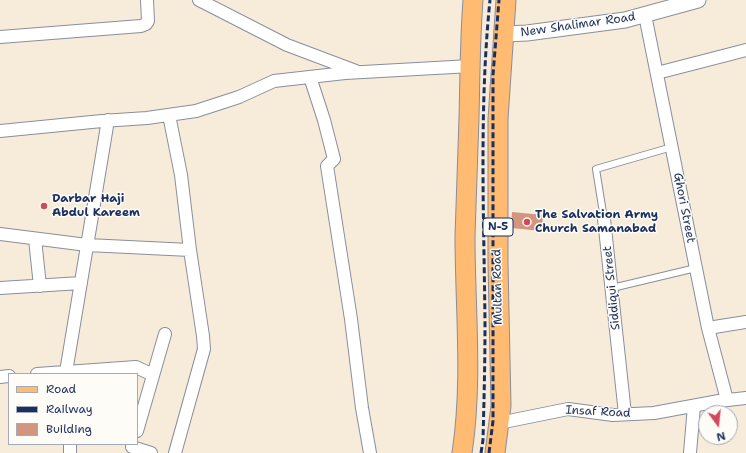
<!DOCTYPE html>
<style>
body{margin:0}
#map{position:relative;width:746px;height:453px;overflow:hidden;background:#f7ecd9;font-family:"Shantell Sans",sans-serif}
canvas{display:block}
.legend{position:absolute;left:8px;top:373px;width:130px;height:72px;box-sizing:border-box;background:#fdfcf7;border:1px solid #a3aaba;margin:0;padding:5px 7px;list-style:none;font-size:12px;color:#1b2f5e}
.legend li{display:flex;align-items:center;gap:8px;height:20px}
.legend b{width:20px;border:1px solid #a3aaba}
.north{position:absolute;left:698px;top:405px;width:40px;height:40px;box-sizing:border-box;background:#fdfcf7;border:1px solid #a3aaba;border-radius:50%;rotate:165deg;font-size:11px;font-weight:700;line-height:16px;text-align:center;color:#1b2f5e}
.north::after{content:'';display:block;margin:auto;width:14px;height:18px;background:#d1495b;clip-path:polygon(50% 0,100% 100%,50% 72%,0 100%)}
</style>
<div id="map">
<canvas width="746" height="453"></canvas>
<ul class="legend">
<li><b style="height:5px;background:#febb71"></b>Road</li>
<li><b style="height:5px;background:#1b2f5e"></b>Railway</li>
<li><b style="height:11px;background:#d19580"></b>Building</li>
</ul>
<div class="north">N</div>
</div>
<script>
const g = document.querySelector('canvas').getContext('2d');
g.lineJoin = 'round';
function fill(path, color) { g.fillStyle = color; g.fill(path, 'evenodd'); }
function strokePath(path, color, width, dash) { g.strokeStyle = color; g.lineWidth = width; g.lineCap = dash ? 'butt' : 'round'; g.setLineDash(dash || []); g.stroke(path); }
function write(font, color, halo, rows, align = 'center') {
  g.font = font + ' "Shantell Sans",sans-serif'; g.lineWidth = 3; g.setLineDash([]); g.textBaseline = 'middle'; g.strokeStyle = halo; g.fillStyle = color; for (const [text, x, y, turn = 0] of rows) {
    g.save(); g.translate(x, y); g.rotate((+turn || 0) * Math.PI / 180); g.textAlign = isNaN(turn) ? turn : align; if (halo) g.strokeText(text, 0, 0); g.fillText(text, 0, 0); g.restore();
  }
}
fill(new Path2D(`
 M512,212L543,215L542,231L511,228Z`), '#d19580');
const service = new Path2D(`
 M604,219L596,169L672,147
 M612,288L696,268`);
const minor = new Path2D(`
 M199,0L287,45L356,71
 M645,15L708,328L727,400
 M0,37L141,26L146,24L148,21L147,0
 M657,73L746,50
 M310,77L324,120L334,159L327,166L351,319L362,408L370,453
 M169,115L181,175L190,250L203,336L204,349L175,453
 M108,120L66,372L136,367L153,375
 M0,131L102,121L147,118L196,111L239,97L274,81L345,73L471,66
 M604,219L625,414
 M0,234L87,245L190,250
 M35,239L40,286
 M0,288L81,283
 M708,328L746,322
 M37,374L66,372V374
 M0,377L9,376
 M499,423L568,409L613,415L654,413L719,401L746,398
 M137,431L165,334
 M70,444V453
 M132,447L151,453
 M690,453L694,406`);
const tertiary = new Path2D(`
 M504,34L527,33L625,20L698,0`);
const primary = new Path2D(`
 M462,453C473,381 465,308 465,236C466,196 468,157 469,118C470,78 470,39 473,0
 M495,453L501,406L498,263V119L506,0`);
strokePath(service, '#898e9c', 8);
strokePath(minor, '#898e9c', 14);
strokePath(tertiary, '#898e9c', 17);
strokePath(primary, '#898e9c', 21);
strokePath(service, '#fff', 6);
strokePath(minor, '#fff', 12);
strokePath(tertiary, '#fff', 15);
strokePath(primary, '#febb71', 19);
strokePath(new Path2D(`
 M481,453L483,440C484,401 485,363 485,324C484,216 479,108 490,0
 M489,453L493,421V75L499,0`), '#1b2f5e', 3, [6, 3]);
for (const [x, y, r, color] of [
 [44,206,4,"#d1495b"],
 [527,222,4,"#d1495b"]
]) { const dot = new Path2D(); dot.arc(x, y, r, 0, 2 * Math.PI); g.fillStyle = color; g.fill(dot); strokePath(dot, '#fdfcf7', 1.5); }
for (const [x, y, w] of [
 [498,227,30]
]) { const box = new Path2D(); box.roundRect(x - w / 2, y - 9, w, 18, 3); g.fillStyle = '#fdfcf7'; g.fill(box); strokePath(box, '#1b2f5e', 1); }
write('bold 11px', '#1b2f5e', null, [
 ["N-5",498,227]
]);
write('12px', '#1b2f5e', '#fdfcf7', [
 ["New Shalimar Road",578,25,-8],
 ["Ghori Street",684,208,79],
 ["Multan Road",498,287,-91],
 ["Siddiqui Street",612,288,-96],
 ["Insaf Road",598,412,3]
]);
write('bold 12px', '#1b2f5e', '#fdfcf7', [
 ["Darbar Haji",52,199],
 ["Abdul Kareem",52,213],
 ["The Salvation Army",535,215],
 ["Church Samanabad",535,229]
], 'left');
</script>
